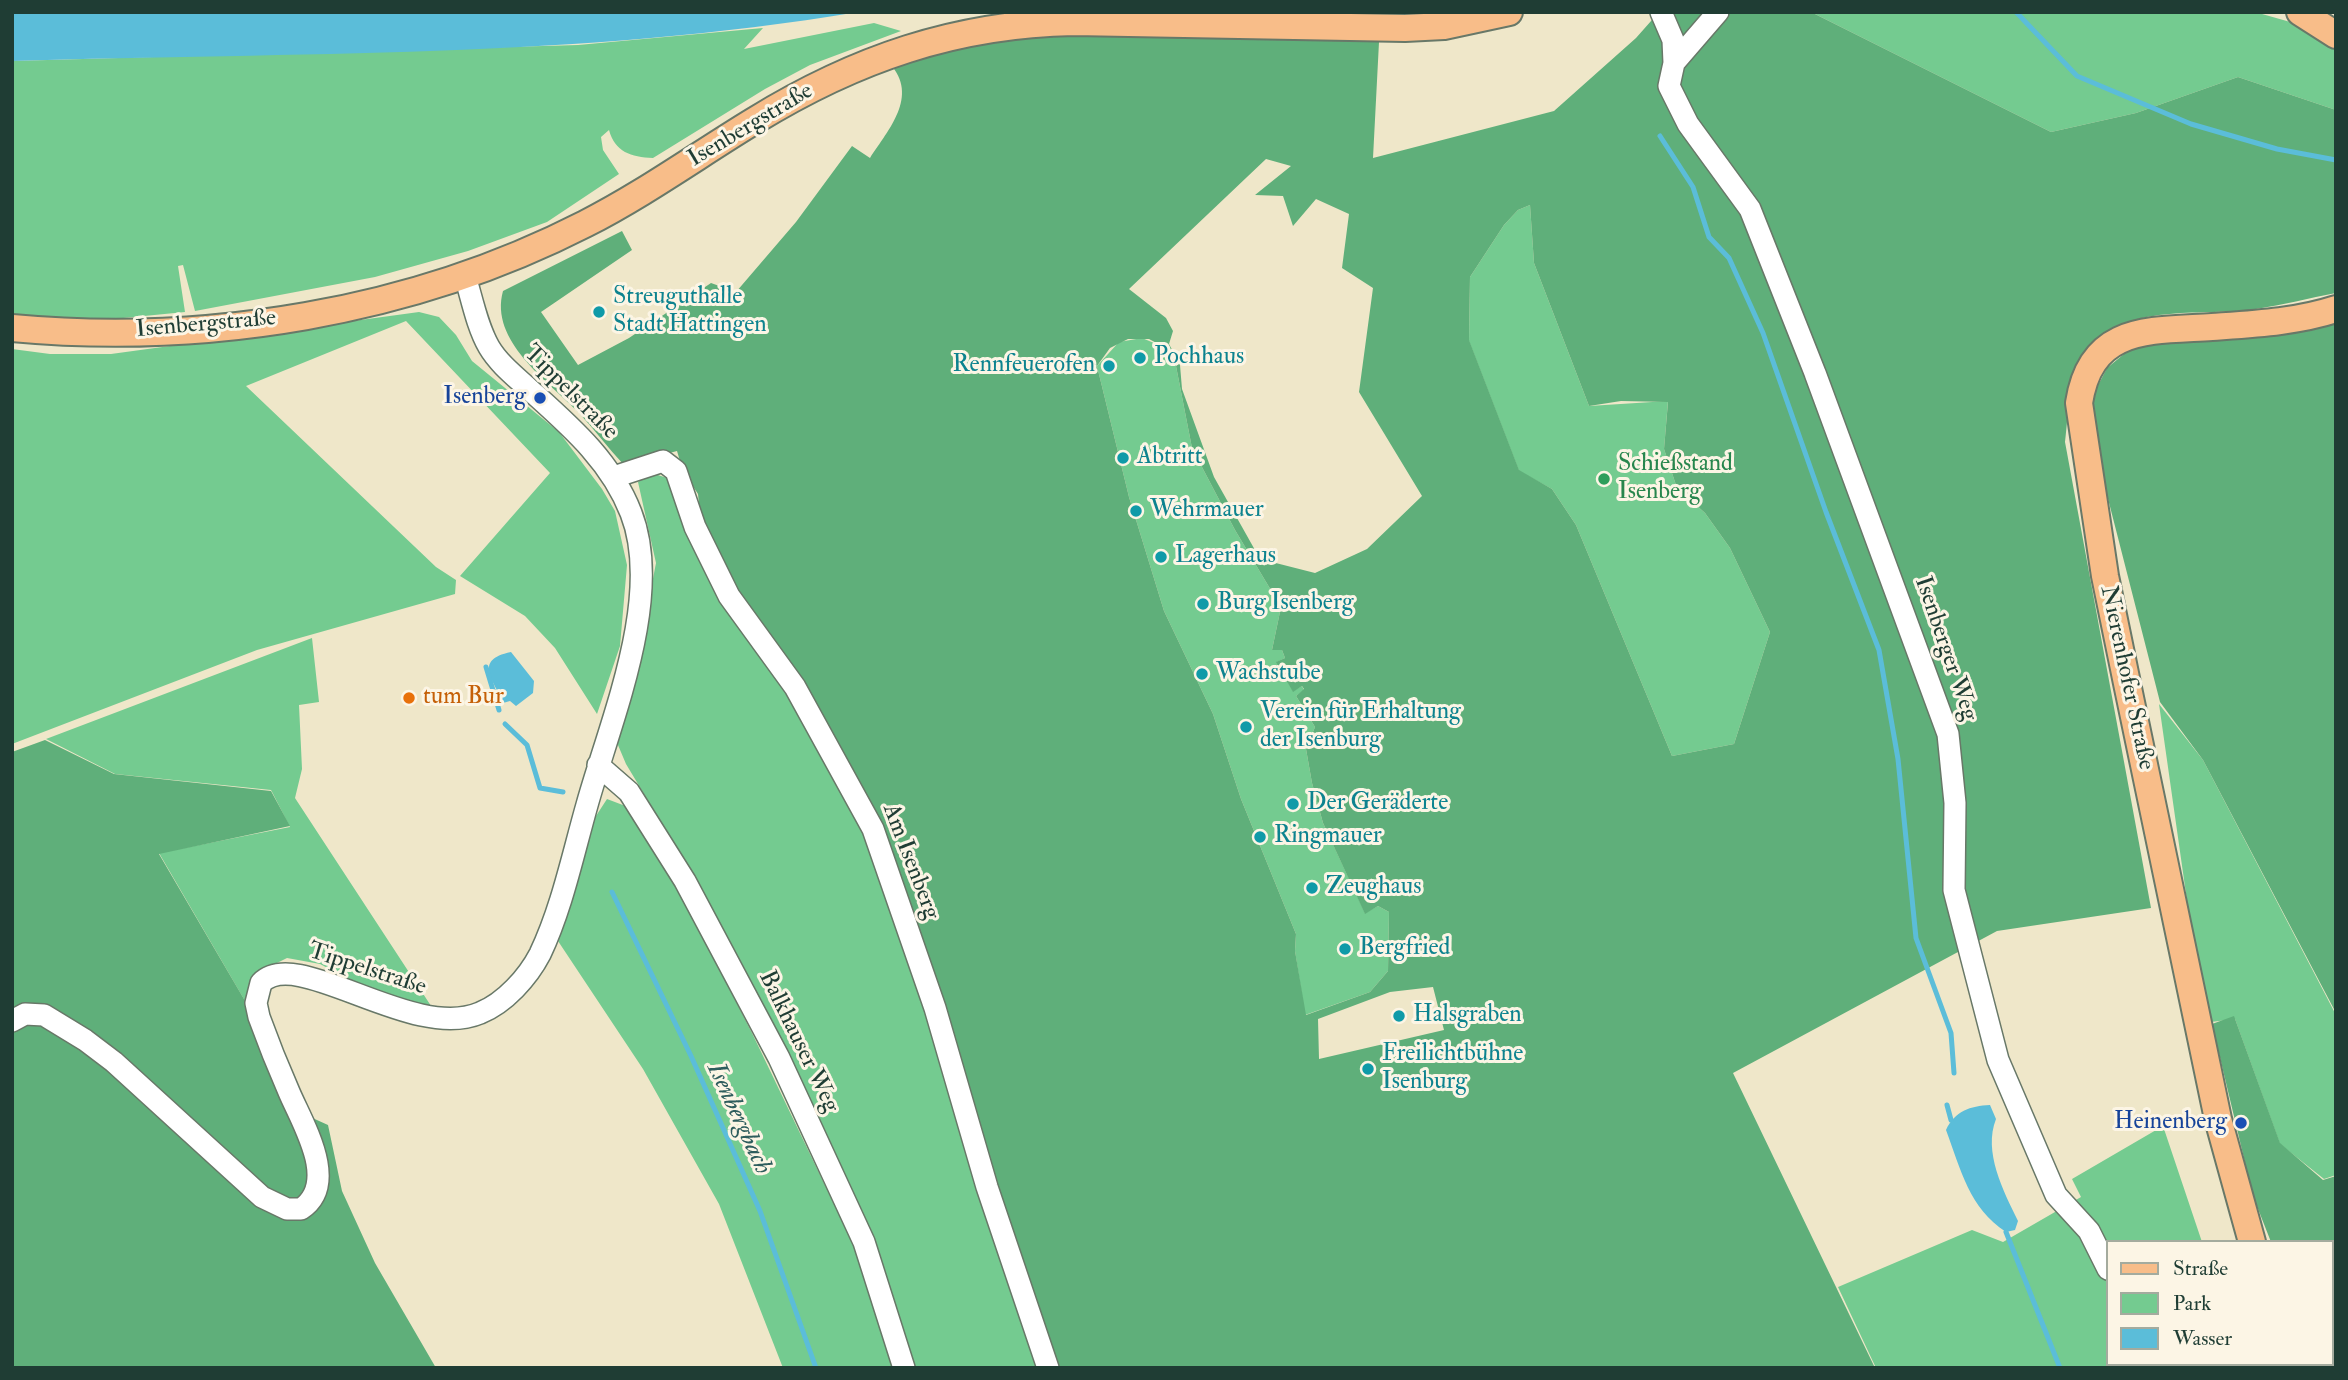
<!DOCTYPE html>
<meta charset="utf-8">
<style>
body{margin:0}
#map{position:relative;width:2348px;height:1380px;overflow:hidden;background:#efe7c9;font-family:"IM FELL Double Pica",serif}
canvas{display:block}
.frame{position:absolute;inset:0;border:14px solid #1f3d34;pointer-events:none}
.legend{position:absolute;left:2106px;top:1240px;width:228px;height:126px;box-sizing:border-box;background:#fcf5e5;border:2px solid #a4ab9e;margin:0;padding:9px 12px;list-style:none;font-size:21px;color:#1f3d34}
.legend li{display:flex;align-items:center;gap:14px;height:35px}
.legend b{width:35px;border:2px solid #a4ab9e}
</style>
<div id="map">
<canvas width="2348" height="1380"></canvas>
<div class="frame"></div>
<ul class="legend">
<li><b style="height:9px;background:#f8bd89"></b>Straße</li>
<li><b style="height:19px;background:#74cb90"></b>Park</li>
<li><b style="height:19px;background:#5bbdd9"></b>Wasser</li>
</ul>
</div>
<script>
const g = document.querySelector('canvas').getContext('2d');
g.lineJoin = 'round';
function fill(path, color) { g.fillStyle = color; g.fill(path, 'evenodd'); }
function strokePath(path, color, width, dash) { g.strokeStyle = color; g.lineWidth = width; g.lineCap = dash ? 'butt' : 'round'; g.setLineDash(dash || []); g.stroke(path); }
function write(font, color, halo, rows, align = 'center') {
  g.font = font + ' "IM FELL Double Pica",serif'; g.lineWidth = 6; g.setLineDash([]); g.textBaseline = 'middle'; g.strokeStyle = halo; g.fillStyle = color; for (const [text, x, y, turn = 0] of rows) {
    g.save(); g.translate(x, y); g.rotate((+turn || 0) * Math.PI / 180); g.textAlign = isNaN(turn) ? turn : align; if (halo) g.strokeText(text, 0, 0); g.fillText(text, 0, 0); g.restore();
  }
}
fill(new Path2D(`
 M1811,12H2255L2336,35V110L2238,77L2136,113L2051,132Z
 M874,23L901,31L810,65L765,89L653,158C631,157 615,152 609,130L601,137L603,150L619,174L547,222L468,251L375,277L195,311L183,265L178,266L185,312L103,320L12,315V61L578,45L763,28L744,49Z
 M1530,205L1534,263L1589,406L1668,401L1664,449L1677,488L1705,513L1730,548L1770,632L1734,744L1672,756L1576,525L1552,489L1519,471L1469,341L1470,277L1504,225L1518,210Z
 M419,312L439,317L456,335L472,361L559,432L602,489L615,511L627,565L620,646L597,714L555,648L525,616L460,576L550,473L406,321L246,386L436,567L456,580L455,594L257,650L12,744V349L50,354H111Z
 M1142,338L1166,348L1169,345L1178,362L1176,366L1192,448L1235,530L1281,607L1272,650H1282L1285,658L1277,662L1293,691L1302,686L1304,690L1296,696L1315,727L1306,749L1312,783L1323,823L1365,913L1378,906L1389,912L1388,971L1370,992L1305,1015L1295,951L1296,934L1241,799L1213,714L1164,611L1129,497L1097,366L1119,342Z
 M652,473L667,478L792,689L864,828L930,1009L1036,1368H915L695,879L626,764L615,738L639,651L656,563L638,482Z
 M312,638L319,702L299,705L302,769L295,798L435,1012L383,997L320,964L287,958L255,974L252,1013L159,853L290,827L271,790L115,774L46,739Z
 M2159,704L2203,760L2336,1015V1175L2324,1179L2280,1144L2235,1019L2211,1022L2195,957Z
 M607,799L628,807L678,888L752,1033L857,1252L896,1368H783L719,1204L643,1069L558,941L594,819Z
 M2163,1126L2202,1242H2108V1364H2247L2249,1368H1876L1838,1287L1972,1230L2003,1242L2081,1197L2072,1179Z`), '#74cb90');
fill(new Path2D(`
 M1659,12H1811L2051,132L2136,113L2238,77L2336,110V293C2309,298 2283,305 2256,309C2203,317 2134,302 2091,345C2068,367 2069,412 2065,442L2151,908L1997,931L1733,1073L1875,1368H1054L877,825L733,591L701,524L698,494L683,471L677,451L624,465C608,448 594,429 578,412C548,381 489,341 503,291L622,231L632,250L541,312L578,365L629,338L711,283L736,292L796,222L852,146L870,158C889,129 919,96 890,64L955,45L1028,35L1193,32L1379,42L1373,158L1554,111L1636,38ZM1266,159L1291,166L1255,195L1283,196L1293,226L1316,199L1349,214L1342,268L1373,288L1359,392L1422,496L1367,549L1315,573L1260,559L1214,477L1182,389L1180,365L1169,344L1173,331L1166,318L1129,289ZM1530,205L1534,263L1589,406L1621,401L1668,402L1664,449L1677,488L1705,513L1730,548L1770,632L1734,744L1672,756L1576,525L1552,489L1519,470L1469,340L1470,277L1504,225L1518,210ZM1128,339H1149L1166,348L1169,346L1179,364L1176,366L1192,448L1235,530L1281,607L1272,650H1282L1285,658L1276,662L1293,692L1302,686L1304,689L1296,696L1315,727L1306,749L1312,783L1323,823L1365,914L1378,906L1389,912L1388,971L1370,992L1306,1015L1295,951L1296,934L1241,799L1213,714L1164,611L1129,497L1097,366L1110,348ZM1433,987L1444,1030L1319,1059L1318,1019L1390,992Z
 M2336,321V1013L2203,760L2160,702L2094,444L2092,397L2107,368L2135,345Z
 M45,740L114,774L271,791L290,826L159,854L251,1011L288,1107L328,1125L342,1191L375,1263L436,1368H12V752Z
 M2234,1016L2280,1143L2323,1180L2336,1176V1368H2322L2321,1364H2332V1242H2271L2253,1196L2212,1024Z`), '#5faf7a');
fill(new Path2D(`
 M12,12H858C580,59 294,52 12,61Z
 M511,652L534,681L533,693L516,706L510,701L503,703C495,681 472,660 511,652Z
 M1990,1105L1996,1119C1983,1152 2003,1190 2018,1221L2015,1230L2006,1232C1969,1208 1961,1170 1946,1130C1955,1111 1970,1106 1990,1105Z`), '#5bbdd9');
strokePath(new Path2D(`
 M2016,12L2077,76L2191,124L2277,149L2336,160
 M1660,136L1693,187L1709,237L1729,258L1763,333L1826,512L1879,650L1898,759L1916,938L1951,1033L1954,1073
 M486,667L499,710
 M505,724L527,745L540,788L563,792
 M612,892L691,1056L760,1211L816,1368
 M1947,1105L1951,1120
 M2006,1232L2060,1368`), '#5bbdd9', 5);
const minor = new Path2D(`
 M1661,12L1673,40L1674,63L1669,86L1688,124L1750,209L1815,373L1948,734L1955,803L1954,890L1998,1060L2056,1195L2089,1231L2108,1269
 M1674,63L1718,12
 M614,477L663,461L676,471L695,527L729,596L795,687L873,829L935,1008L987,1187L1048,1368
 M598,765L629,792L685,881L779,1058L864,1242L904,1368
 M12,1021L25,1014L44,1015L85,1040L114,1062L262,1197L287,1209H301C340,1183 302,1123 289,1092C278,1067 268,1042 259,1017L256,1003L261,983C297,945 412,1042 480,1013C505,1003 528,977 540,954C562,908 573,854 587,805C610,722 664,597 631,513C611,461 570,426 530,390C516,377 499,364 489,347C477,326 472,299 465,276
 M2156,1364L2158,1368`);
const major = new Path2D(`
 M2300,12L2336,35
 M12,328C206,346 411,313 585,224C644,194 698,155 754,121C855,59 956,24 1074,22L1405,28L1444,26L1509,12
 M2252,1242L2218,1119L2128,688L2105,576L2079,403C2091,325 2149,331 2212,327C2254,324 2296,322 2336,309
 M2295,1364L2297,1368`);
strokePath(minor, '#687868', 24);
strokePath(major, '#687868', 30);
strokePath(minor, '#fff', 21);
strokePath(major, '#f8bd89', 26);
for (const [x, y, r, color] of [
 [599,312,7,"#0f9aa8"],
 [1140,358,7,"#0f9aa8"],
 [1109,366,7,"#0f9aa8"],
 [540,398,7,"#1a4fb4"],
 [1123,458,7,"#0f9aa8"],
 [1604,479,7,"#2e9e5b"],
 [1136,511,7,"#0f9aa8"],
 [1161,557,7,"#0f9aa8"],
 [1203,604,7,"#0f9aa8"],
 [1202,674,7,"#0f9aa8"],
 [409,698,7,"#e8710a"],
 [1246,727,7,"#0f9aa8"],
 [1293,804,7,"#0f9aa8"],
 [1260,837,7,"#0f9aa8"],
 [1312,888,7,"#0f9aa8"],
 [1345,949,7,"#0f9aa8"],
 [1399,1016,7,"#0f9aa8"],
 [1368,1069,7,"#0f9aa8"],
 [2241,1123,7,"#1a4fb4"]
]) { const dot = new Path2D(); dot.arc(x, y, r, 0, 2 * Math.PI); g.fillStyle = color; g.fill(dot); strokePath(dot, '#fcf5e5', 2.5); }
write('24px', '#1f3d34', '#fcf5e5', [
 ["Isenbergstraße",751,126,-31],
 ["Isenbergstraße",206,325,-5],
 ["Tippelstraße",570,393,45],
 ["Isenberger Weg",1945,649,71],
 ["Nierenhofer Straße",2126,678,78],
 ["Am Isenberg",910,862,69],
 ["Tippelstraße",367,970,18],
 ["Balkhauser Weg",798,1042,64]
]);
write('24px', '#0d838f', '#fcf5e5', [
 ["Streuguthalle",613,298],
 ["Stadt Hattingen",613,326],
 ["Pochhaus",1154,358],
 ["Rennfeuerofen",1095,366,"right"],
 ["Abtritt",1137,458],
 ["Wehrmauer",1150,511],
 ["Lagerhaus",1175,557],
 ["Burg Isenberg",1217,604],
 ["Wachstube",1216,674],
 ["Verein für Erhaltung",1260,713],
 ["der Isenburg",1260,741],
 ["Der Geräderte",1307,804],
 ["Ringmauer",1274,837],
 ["Zeughaus",1326,888],
 ["Bergfried",1359,949],
 ["Halsgraben",1413,1016],
 ["Freilichtbühne",1382,1055],
 ["Isenburg",1382,1083]
], 'left');
write('24px', '#164399', '#fcf5e5', [
 ["Isenberg",526,398],
 ["Heinenberg",2227,1123]
], 'right');
write('24px', '#27864d', '#fcf5e5', [
 ["Schießstand",1618,465],
 ["Isenberg",1618,493]
], 'left');
write('24px', '#c56008', '#fcf5e5', [
 ["tum Bur",423,698]
], 'left');
write('italic 26px', '#2e5d5d', '#fcf5e5', [
 ["Isenbergbach",738,1119,65]
]);
</script>
